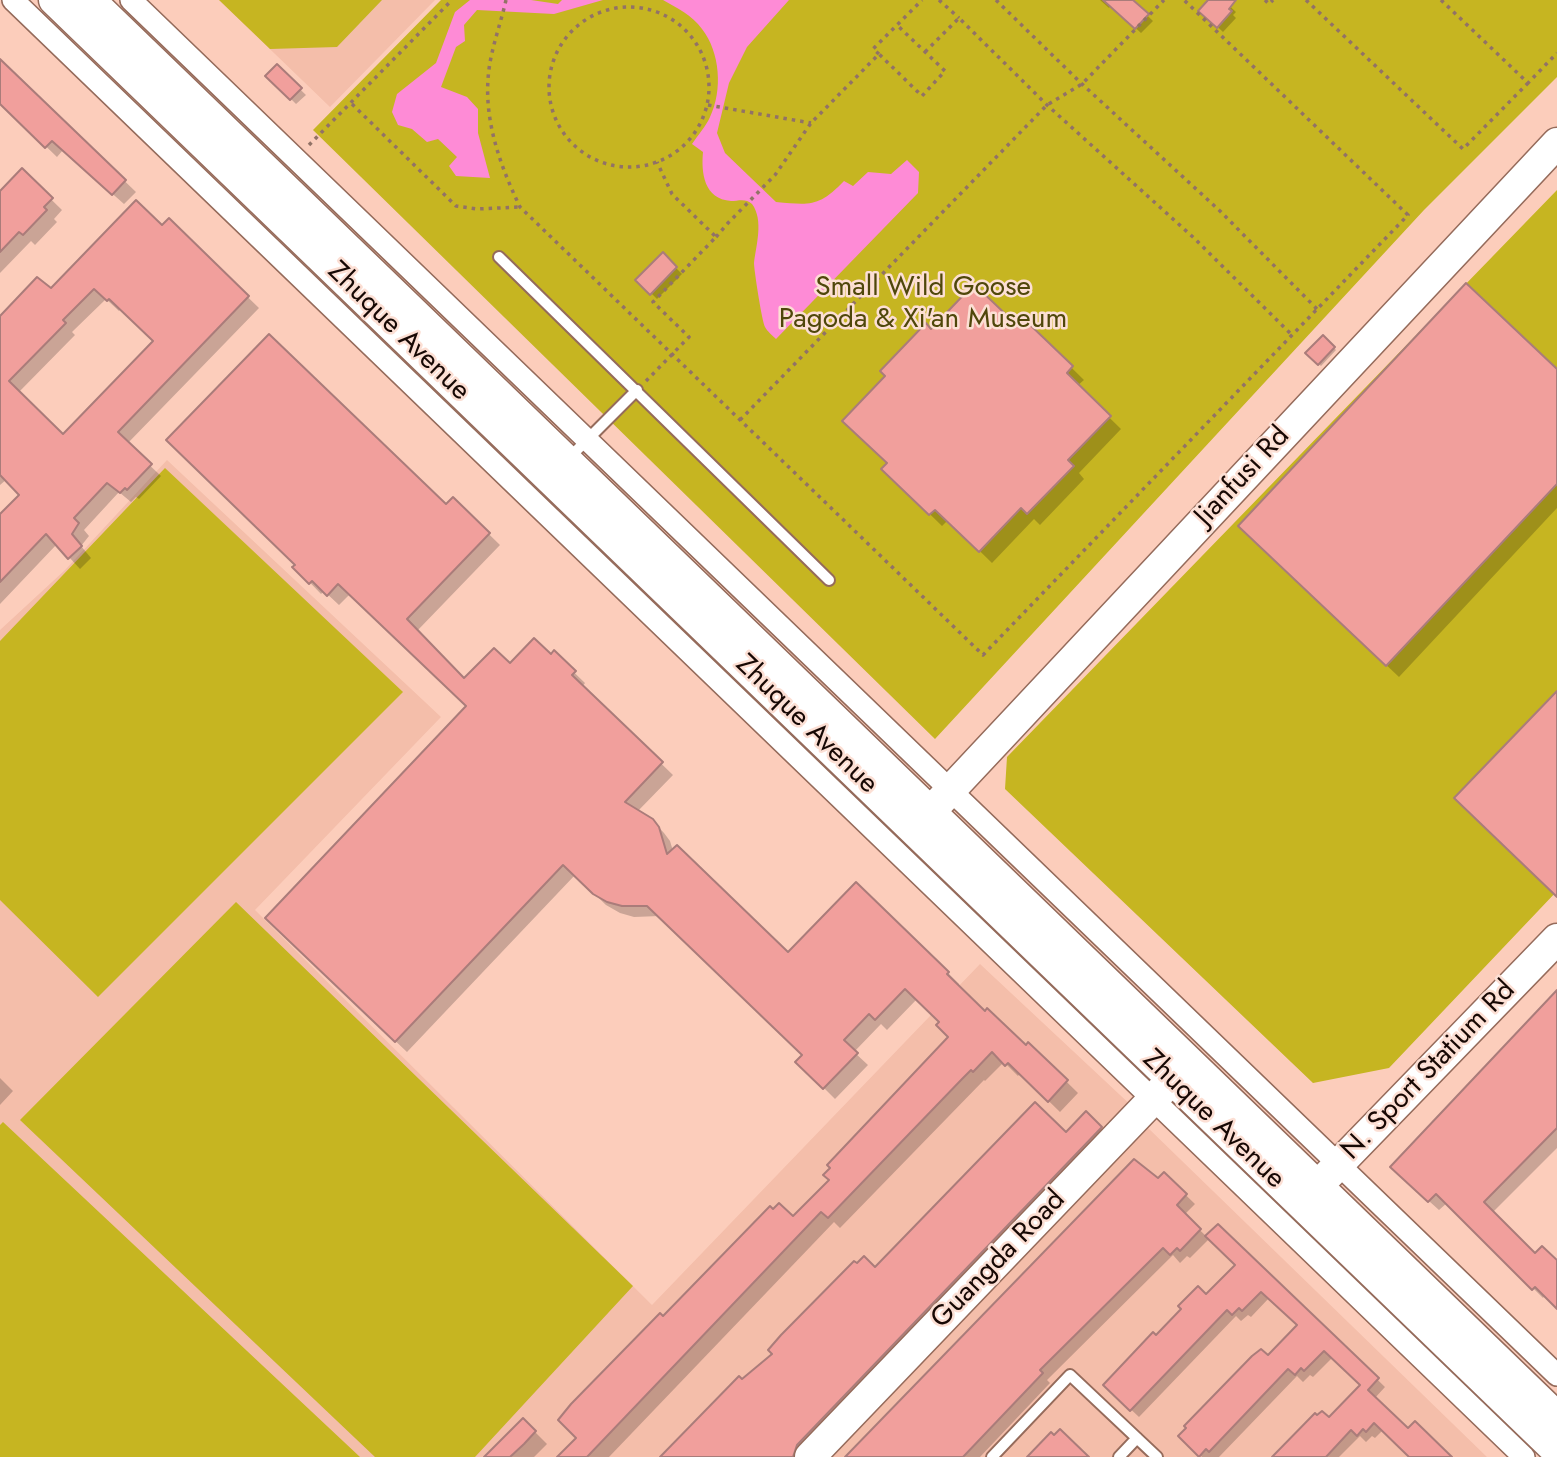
<!DOCTYPE html>
<style>
body{margin:0}
canvas{display:block;background:#fccdbb}
</style>
<canvas width="1557" height="1457"></canvas>
<script>
const g = document.querySelector('canvas').getContext('2d');
g.lineJoin = 'round';
function fill(path, color) { g.fillStyle = color; g.fill(path, 'evenodd'); }
function strokePath(path, color, width, dash) { g.strokeStyle = color; g.lineWidth = width; g.lineCap = dash ? 'butt' : 'round'; g.setLineDash(dash || []); g.stroke(path); }
function write(font, color, halo, rows, align = 'center') {
  g.font = font + ' Jost,sans-serif'; g.lineWidth = 5; g.setLineDash([]); g.textBaseline = 'middle'; g.strokeStyle = halo; g.fillStyle = color; for (const [text, x, y, turn = 0] of rows) {
    g.save(); g.translate(x, y); g.rotate((+turn || 0) * Math.PI / 180); g.textAlign = isNaN(turn) ? turn : align; if (halo) g.strokeText(text, 0, 0); g.fillText(text, 0, 0); g.restore();
  }
}
fill(new Path2D(`
 M219,0H435L330,107Z
 M167,460L441,717L255,910L652,1305L980,964L1135,1109L797,1457H0V630L65,570Z
 M1145,1125L1487,1457H826Z`), '#f4beaa');
fill(new Path2D(`
 M219,0H382L337,47L270,49Z
 M441,0H1557V77L1424,210L935,739L313,130Z
 M1557,190V891L1389,1068L1313,1083L1005,789L1007,757Z
 M165,468L403,692L98,997L0,900V641Z
 M236,902L633,1286L475,1457H375L20,1120Z
 M3,1122L360,1457H0V1125Z`), '#c6b521');
fill(new Path2D(`
 M470,0H531L558,4L562,0H603L554,14L477,10L464,25L465,41L456,47L441,87L467,97L478,109V133L490,178L456,176L449,166L457,157L438,139L427,142L412,129L398,125L392,112L397,94L436,63L455,12Z
 M663,0H789L747,47L729,83L717,133L725,153L776,202C811,205 819,207 844,181L853,186L868,172L891,174L907,160L919,172L918,193L776,339C773,336 767,331 765,327C762,321 754,270 754,263C756,246 764,220 752,204C746,198 738,201 731,201C704,199 701,173 703,152L692,144C698,135 706,126 710,117C723,90 720,52 702,29C692,15 677,8 663,0Z`), '#fe8bd6');
fill(new Path2D(`
 M1100,0H1131L1153,21L1141,33L1111,5L1109,8Z
 M1211,0H1223L1236,12L1233,15L1236,18L1223,32L1201,11Z
 M0,61L136,192L124,204L63,150L57,157L0,102Z
 M277,67L306,95L296,104L268,76Z
 M22,171L62,210L54,219L57,222L35,245L31,241L0,273V194Z
 M169,221L259,308L127,444L161,476L139,499L136,497L131,502L119,492L84,530L89,536L81,546L91,558L80,569L57,544L0,604V517L21,495L7,479L0,485V318L162,227ZM106,299L119,311L121,308L155,341L63,436L18,393L75,335L72,332Z
 M663,255L682,274L657,299L638,280Z
 M1025,322L1084,380L1077,386L1121,429L1079,473L1084,479L1040,525L1034,519L992,563L948,520L942,526L896,481L889,464L931,331L1019,329Z
 M1323,337L1336,350L1321,366L1308,353Z
 M1557,371V508L1399,677L1252,538Z
 M453,499L500,545L417,631L464,680L510,665L551,657L554,653L585,683L582,687L673,775L637,812L652,820L664,833L670,841L673,851L788,955L948,973L959,984L957,986L1026,1047L1028,1044L1078,1093L1060,1112L1020,1073L1018,1076L1004,1062L985,1081L984,1080L840,1228L834,1222L609,1457H560L578,1438L663,1318L793,1218L831,1180L950,1037L941,1022L917,999L887,1030L881,1024L854,1052L868,1065L835,1099L798,1062L804,1056L660,916L634,917L620,913L606,905L575,875L407,1052L278,930L468,706L350,594L339,605L324,591L321,594L295,567L446,507Z
 M1557,992V1148L1492,1213L1535,1255L1557,1263V1307L1545,1295L1543,1298L1447,1203L1439,1210L1402,1177Z
 M0,1078L13,1091L0,1105Z
 M1086,1114L1111,1138L806,1457H662L774,1354L875,1270L1066,1134Z
 M1164,1174L1195,1204L1184,1215L1207,1237L1218,1226L1385,1387L1374,1399L1408,1431L1450,1457H1412L1383,1430L1375,1438L1372,1436L1366,1442L1360,1436L1339,1457H1275L1329,1420L1362,1386L1333,1357L1313,1377L1310,1375L1303,1382L1297,1376L1219,1457H1202L1180,1436L1268,1358L1299,1326L1269,1298L1251,1317L1248,1315L1241,1321L1236,1316L1139,1417L1105,1385L1156,1337L1242,1270L1210,1238L1190,1258L1187,1256L1180,1263L1173,1255L1047,1380L1050,1383L980,1457H848Z
 M523,1420L547,1444L534,1457H487Z`), '#0003');
const building = new Path2D(`
 M1103,0H1133L1149,14L1135,29Z
 M1208,0H1236L1229,9L1232,11L1217,28L1198,11Z
 M0,59L126,180L112,195L52,141L45,148L0,104Z
 M277,64L302,88L290,100L265,76Z
 M22,168L53,198L44,207L47,210L23,235L19,232L0,252V191Z
 M136,200L162,225L169,218L249,296L118,432L152,464L127,490L125,488L120,493L107,483L74,518L79,523L72,534L82,546L68,559L46,534L0,582V514L19,495L0,475V316L37,277L51,288ZM94,289L107,301L109,299L153,341L63,434L9,381L66,323L63,320Z
 M663,252L677,267L650,295L635,280Z
 M1466,283L1557,369V484L1386,666L1238,526Z
 M974,284L1019,327L1025,320L1073,366L1067,373L1111,416L1068,460L1074,466L1027,514L1021,508L979,552L935,510L929,515L881,469L887,463L842,421L885,376L880,371L926,323L931,329Z
 M269,334L446,504L453,497L490,533L407,619L464,678L494,648L510,663L534,638L551,654L554,650L576,671L572,675L663,762L625,802L653,819L659,827L667,854L677,845L788,952L856,882L949,972L947,974L985,1011L987,1008L1026,1045L1028,1042L1068,1080L1048,1102L1008,1063L1005,1066L992,1052L973,1072L971,1070L963,1078L828,1218L821,1212L587,1457H557L576,1438L558,1420L571,1404L660,1313L663,1316L770,1206L773,1209L779,1203L793,1216L829,1180L823,1175L830,1168L827,1165L948,1037L936,1025L939,1022L905,989L875,1020L869,1014L844,1040L858,1053L823,1089L795,1062L802,1055L647,906H622L607,902L593,894L563,865L395,1042L265,918L466,706L338,584L327,596L312,581L309,584L292,567L295,565L166,440Z
 M1323,335L1335,347L1318,365L1305,353Z
 M1557,691V897L1454,798Z
 M1557,990V1128L1484,1202L1535,1253L1542,1246L1557,1260V1309L1535,1287L1532,1290L1436,1194L1428,1202L1390,1167Z
 M1035,1102L1066,1132L1086,1111L1102,1127L797,1445L793,1457H660L739,1376L742,1379L772,1354L768,1350L781,1335L854,1261L857,1263L864,1256L875,1267Z
 M1134,1159L1158,1178L1164,1172L1187,1194L1177,1205L1201,1229L1180,1251L1177,1248L1170,1255L1163,1248L1040,1370L1043,1373L963,1457H845Z
 M1218,1224L1379,1378L1368,1390L1408,1428L1415,1421L1452,1457H1409L1374,1423L1366,1432L1363,1429L1357,1436L1351,1430L1326,1457H1272L1315,1413L1317,1415L1322,1411L1329,1417L1360,1385L1324,1351L1304,1371L1301,1368L1295,1375L1288,1369L1209,1452L1206,1449L1199,1457L1178,1436L1186,1428L1184,1426L1252,1356L1261,1349L1268,1355L1297,1325L1261,1292L1242,1311L1239,1308L1232,1315L1227,1310L1130,1411L1103,1385L1153,1332L1156,1335L1181,1309L1178,1306L1198,1286L1206,1294L1235,1265L1205,1236Z
 M523,1418L536,1431L524,1444L510,1457H484Z
 M1060,1429L1089,1457H1027L1051,1432L1054,1435Z`);
fill(building, '#f19f9c');
strokePath(building, '#aa7c7a', 2);
const lane = new Path2D(`
 M499,257L829,580
 M568,459L637,390
 M992,1457L1070,1375L1157,1457
 M1119,1457L1137,1438`);
const street = new Path2D(`
 M13,0L1524,1457
 M131,0L1557,1375`);
const secondary = new Path2D(`
 M54,0L1557,1451
 M90,0L1557,1417
 M930,812L1557,143
 M1303,1201L1557,939
 M810,1457L1185,1066`);
strokePath(lane, '#956b5b', 14);
strokePath(street, '#956b5b', 24);
strokePath(secondary, '#956b5b', 33);
strokePath(new Path2D(`
 M506,0C502,18 496,35 492,53C479,107 497,159 520,207L983,655L1408,215L1184,0
 M939,0L959,18
 M996,0L1082,84L1220,211L1317,309
 M1265,0L1269,4L1273,0
 M1306,0L1463,149L1528,83
 M1441,0L1528,83L1557,53
 M549 87a80 80 0 1 1 160 0a80 80 0 1 1-160 0Z
 M925,52L959,18L1047,105L1194,238L1292,335
 M879,54L873,49L922,0
 M352,104L456,206L477,209L520,207
 M708,105L811,123
 M309,145L452,0
 M716,237L728,223L775,175L811,123L879,54L922,96L945,71L897,25
 M646,381L689,337L653,302L716,237L672,194L657,162
 M740,420L1047,105L1082,84L1164,0`), '#927266', 3.5, [3.5, 5]);
strokePath(lane, '#fff', 10);
strokePath(street, '#fff', 21);
strokePath(secondary, '#fff', 30);
write('28px', '#4f470a', '#fcdfd4', [
 ["Small Wild Goose",923,288],
 ["Pagoda & Xi'an Museum",923,320]
]);
write('28px', '#170804', '#fcdfd4', [
 ["Zhuque Avenue",398,332,44],
 ["Jianfusi Rd",1243,477,-47],
 ["Zhuque Avenue",806,725,44],
 ["N. Sport Statium Rd",1429,1071,-46],
 ["Zhuque Avenue",1213,1120,44],
 ["Guangda Road",999,1260,-46]
]);
</script>
